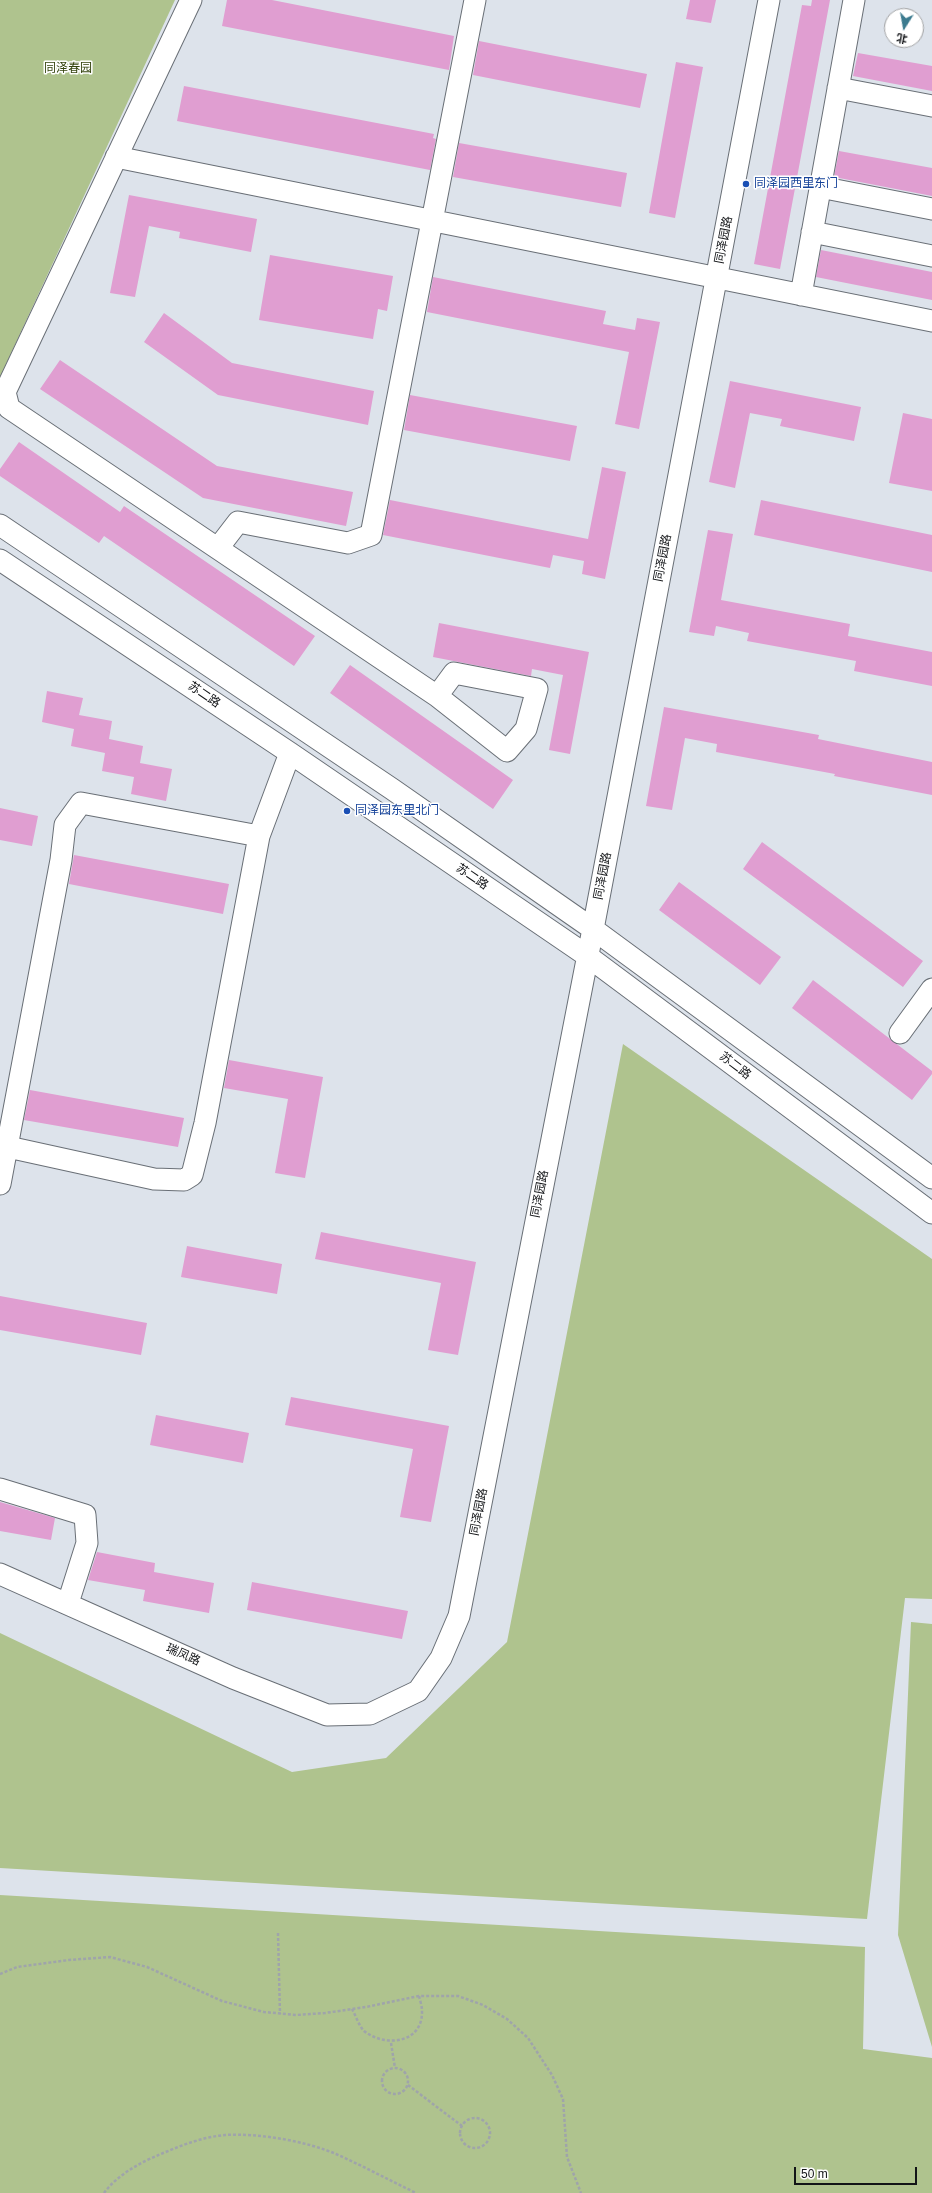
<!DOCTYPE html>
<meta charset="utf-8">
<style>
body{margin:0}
#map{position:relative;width:932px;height:2193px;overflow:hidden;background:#dde3eb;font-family:Helvetica,"Noto Sans SC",sans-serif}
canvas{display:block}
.north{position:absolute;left:884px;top:8px;width:40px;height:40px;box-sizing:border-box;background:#fff;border:1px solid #a0a1a2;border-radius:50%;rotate:191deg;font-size:11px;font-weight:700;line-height:16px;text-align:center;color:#121417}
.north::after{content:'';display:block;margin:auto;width:14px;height:18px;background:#3c7b8f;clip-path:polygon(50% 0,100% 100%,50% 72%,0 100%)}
.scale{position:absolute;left:794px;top:2167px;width:123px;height:18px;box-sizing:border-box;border:2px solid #121417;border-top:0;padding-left:5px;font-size:12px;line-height:14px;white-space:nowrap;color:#121417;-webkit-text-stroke:3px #fff;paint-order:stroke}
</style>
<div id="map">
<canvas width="932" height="2193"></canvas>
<div class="north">北</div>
<div class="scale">50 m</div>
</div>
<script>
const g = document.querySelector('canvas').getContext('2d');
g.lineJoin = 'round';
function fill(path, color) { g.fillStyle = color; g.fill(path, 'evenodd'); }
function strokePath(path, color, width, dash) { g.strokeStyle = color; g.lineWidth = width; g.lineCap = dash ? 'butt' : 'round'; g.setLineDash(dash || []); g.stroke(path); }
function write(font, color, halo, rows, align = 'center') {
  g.font = font + ' Helvetica,"Noto Sans SC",sans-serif'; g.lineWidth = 3; g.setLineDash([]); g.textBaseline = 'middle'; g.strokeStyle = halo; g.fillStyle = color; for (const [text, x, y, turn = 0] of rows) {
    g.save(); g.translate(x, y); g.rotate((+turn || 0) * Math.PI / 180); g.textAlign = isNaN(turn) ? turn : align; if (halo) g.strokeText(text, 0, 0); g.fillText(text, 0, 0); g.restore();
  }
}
fill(new Path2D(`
 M0,0H175L0,377Z
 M623,1044L932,1259V1599L905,1598L867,1919L0,1868V1633L292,1772L386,1758L507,1642Z
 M911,1622L932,1624V2047L898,1935Z
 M0,1895L865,1947L863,2049L932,2058V2193H0Z`), '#afc38e');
fill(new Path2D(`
 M227,0H272L454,36L449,70L222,26Z
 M690,0H716L711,23L686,19Z
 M812,0H830L780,269L754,264L802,5L811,6Z
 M479,41L647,74L640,108L473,75Z
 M858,53L932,66V91L853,76Z
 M676,62L703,67L675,218L649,213Z
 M184,86L434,134L433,138L436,139L430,170L177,121Z
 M459,143L627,173L621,207L453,177Z
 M839,151L932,168V196L834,177Z
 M129,195L257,219L251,252L179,238L180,232L149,226L135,297L110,293Z
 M821,250L932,272V300L816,277Z
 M270,255L393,276L387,311L378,309L373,339L259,320Z
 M433,277L606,311L603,324L635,330L637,318L660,322L639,429L615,424L629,352L427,312Z
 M164,313L232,363L374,391L368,425L218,395L144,342Z
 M60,360L217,466L353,492L346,526L203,498L40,389Z
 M730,381L861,407L854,441L780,426L782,419L750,413L735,488L709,482Z
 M410,395L577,426L570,461L404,430Z
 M903,413L932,419V491L889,483Z
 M19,442L120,512L124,506L315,636L294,666L104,536L99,543L0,476V469Z
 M602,467L626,472L605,579L582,574L584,561L553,555L550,568L383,535L390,500L588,539Z
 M761,500L932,535V572L754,535Z
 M708,530L733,534L721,600L850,624L848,636L932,652V686L854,671L856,661L747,641L749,633L716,626L714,636L689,632Z
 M439,623L589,652L570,754L549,750L563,675L532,669L531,676L433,657Z
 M350,665L513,780L493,809L330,693Z
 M47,691L83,698L79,715L112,721L109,739L143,746L140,763L172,769L166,801L131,794L134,777L102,771L105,753L71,746L74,729L42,722Z
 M664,707L819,735L818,739L932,762V795L834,776L835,774L716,752L717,744L685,738L672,810L646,806Z
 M0,808L38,816L32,846L0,840Z
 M762,842L923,961L903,987L743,869Z
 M74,855L229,884L223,914L69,884Z
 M679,882L781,957L760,985L659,910Z
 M813,980L932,1071V1074L912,1100L792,1008Z
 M229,1060L323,1077L305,1178L275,1173L288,1099L224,1088Z
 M30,1090L184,1118L178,1147L24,1120Z
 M321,1232L476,1262L458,1355L428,1350L441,1283L315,1259Z
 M187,1246L282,1264L277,1294L181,1277Z
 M0,1296L147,1323L141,1355L0,1330Z
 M291,1397L449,1426L431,1522L400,1517L413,1449L285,1425Z
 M156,1415L249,1433L243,1463L150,1445Z
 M0,1502L55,1518L51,1540L0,1531Z
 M97,1552L155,1563L154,1572L214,1583L209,1613L143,1601L145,1590L88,1580Z
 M252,1582L408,1611L402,1639L247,1610Z`), '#e09ed1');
const minor = new Path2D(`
 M191,0L5,392L9,408L437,696L507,751L526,729L537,689L454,673L437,696
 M838,88L932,106
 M116,157L932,321
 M820,187L932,209
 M812,232L932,256
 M801,295L854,0
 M0,525L392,789L593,929L932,1178
 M218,548L238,522L348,543L371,535L475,0
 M0,560L290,753L586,955L932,1213
 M900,1033L932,989
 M8,1147L154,1179L184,1180L192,1175L205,1123L259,836L290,753
 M0,1184L61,860L65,825L81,803L259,836
 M0,1489L85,1515L87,1543L68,1603
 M0,1574L233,1678L327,1715L370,1714L418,1691L441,1658L459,1616L593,929L769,0`);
strokePath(minor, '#696f76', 23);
strokePath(new Path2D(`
 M278,1933L280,2014
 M0,1974L17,1967L69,1960L110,1957L147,1967L222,2001L264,2012L296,2015L325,2013L366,2007L419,1996H458L483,2005L507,2019L528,2038L552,2075L563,2099L567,2157L581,2193
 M352,2009C356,2016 359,2026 364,2031C386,2048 423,2043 422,2011C422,2006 420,2000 419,1996
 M391,2043L395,2068
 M382 2081a13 13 0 1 1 26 0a13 13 0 1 1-26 0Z
 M408,2085L462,2126
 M460 2133a15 15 0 1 1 30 0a15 15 0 1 1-30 0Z
 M104,2193C117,2175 141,2162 161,2154C182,2145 203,2137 225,2135C258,2133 306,2141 336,2154C363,2166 389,2180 416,2193`), '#9fa4aa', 2.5, [3, 2]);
strokePath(minor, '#fff', 21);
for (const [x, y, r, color] of [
 [746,184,4,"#1a4fb4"],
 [347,811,4,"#1a4fb4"]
]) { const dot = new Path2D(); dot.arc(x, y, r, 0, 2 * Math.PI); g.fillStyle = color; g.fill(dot); strokePath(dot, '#fff', 1.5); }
write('12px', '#33430d', '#fff', [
 ["同泽春园",68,69]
]);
write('12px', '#164399', '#fff', [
 ["同泽园西里东门",754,184],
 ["同泽园东里北门",355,811]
], 'left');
write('12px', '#121417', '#fff', [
 ["同泽园路",724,240,-79],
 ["同泽园路",663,558,-79],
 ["苏二路",204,695,34],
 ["同泽园路",603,876,-79],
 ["苏二路",472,877,34],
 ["苏二路",735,1066,37],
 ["同泽园路",540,1194,-79],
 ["同泽园路",479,1512,-79],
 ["瑞凤路",183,1655,24]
]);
</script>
